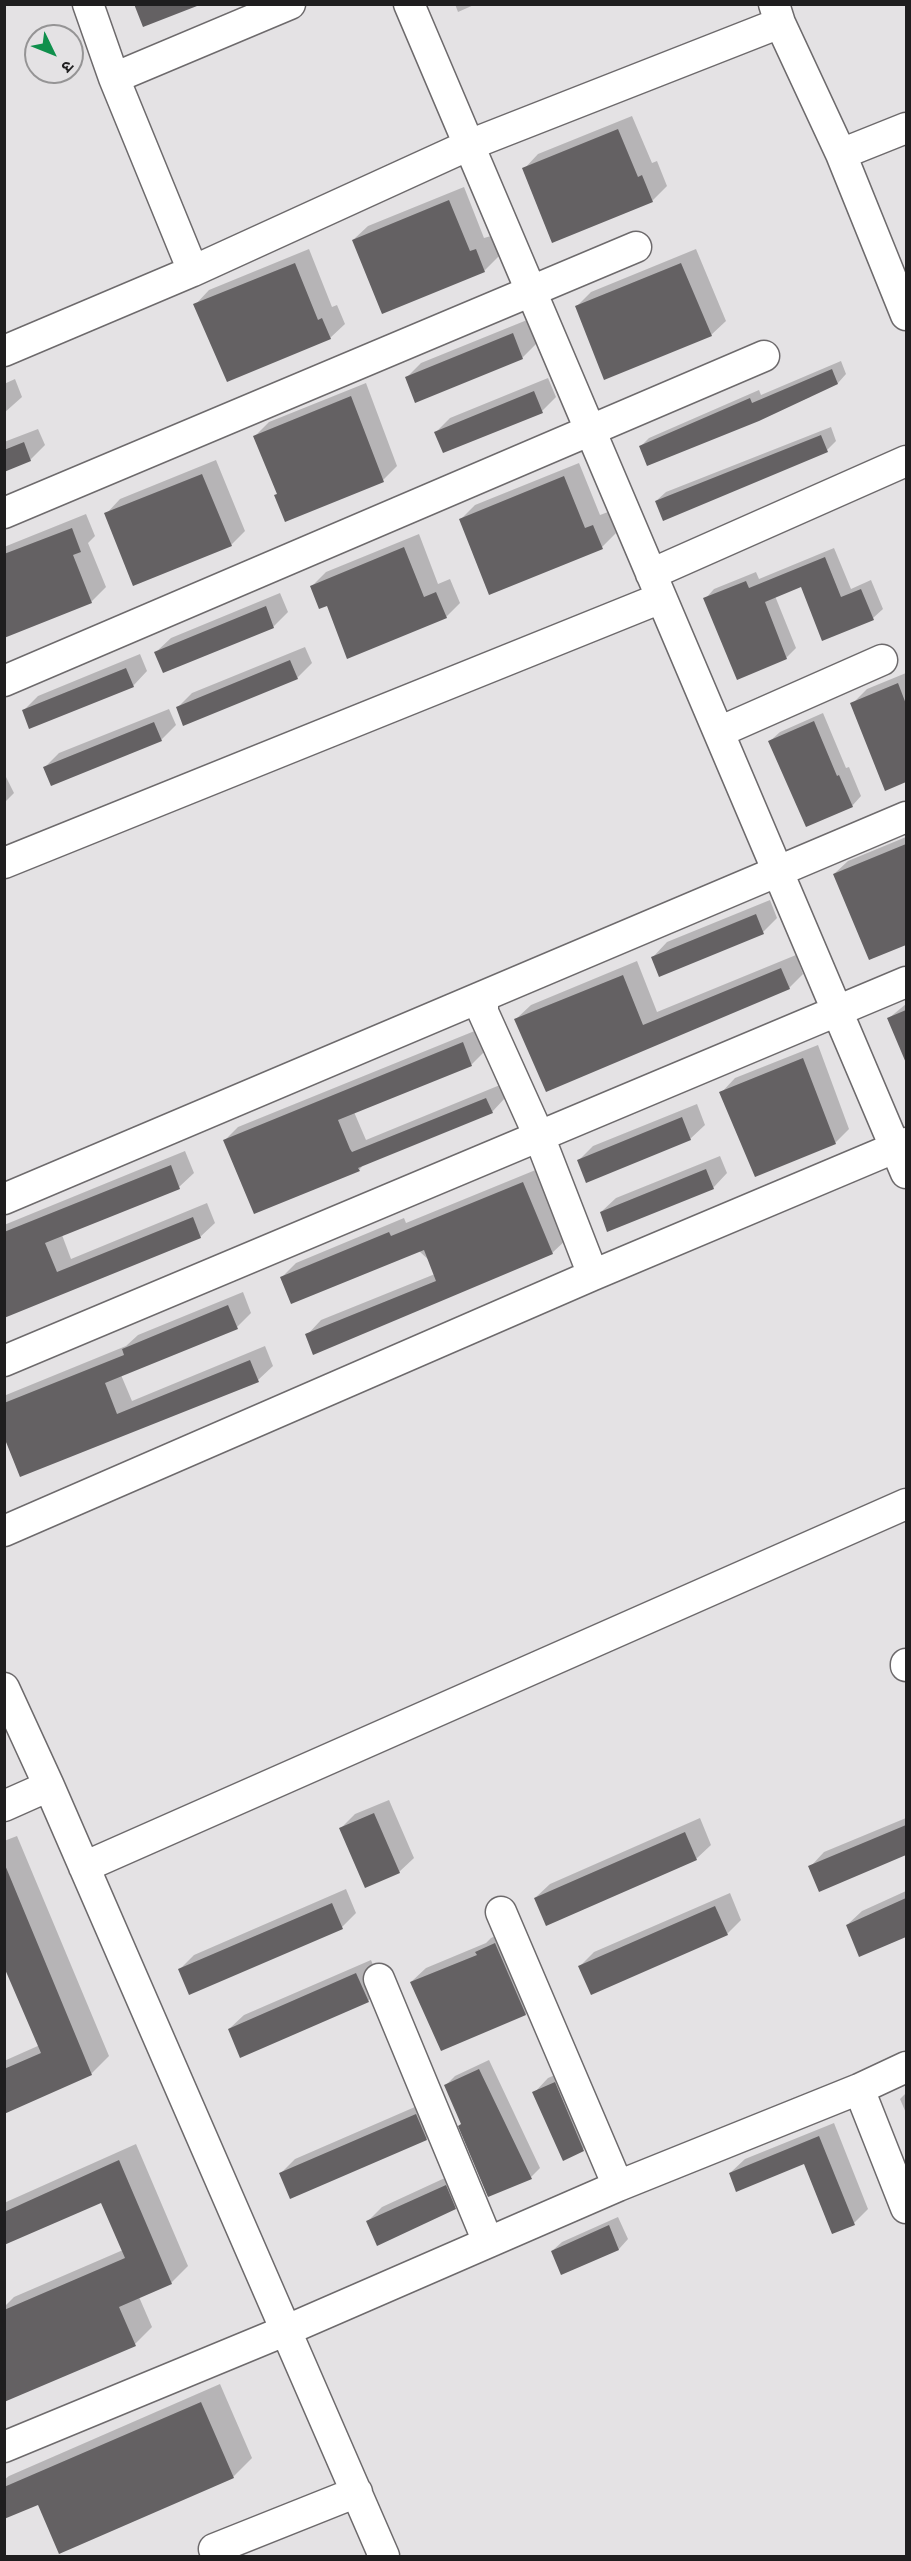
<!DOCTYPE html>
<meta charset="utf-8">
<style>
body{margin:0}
#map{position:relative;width:911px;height:2561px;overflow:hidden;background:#e4e2e4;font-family:Georgia,"Noto Sans Devanagari",serif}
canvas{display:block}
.frame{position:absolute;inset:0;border:6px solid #1f1e1f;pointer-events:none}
.north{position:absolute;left:24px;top:24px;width:60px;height:60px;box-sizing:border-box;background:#e4e2e4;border:2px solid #959495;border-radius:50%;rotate:133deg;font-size:16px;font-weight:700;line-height:24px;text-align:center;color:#1f1e1f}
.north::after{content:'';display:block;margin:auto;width:21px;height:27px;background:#0f8f4c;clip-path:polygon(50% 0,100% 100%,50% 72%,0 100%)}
</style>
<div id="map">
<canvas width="911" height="2561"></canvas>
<div class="frame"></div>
<div class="north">उ</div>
</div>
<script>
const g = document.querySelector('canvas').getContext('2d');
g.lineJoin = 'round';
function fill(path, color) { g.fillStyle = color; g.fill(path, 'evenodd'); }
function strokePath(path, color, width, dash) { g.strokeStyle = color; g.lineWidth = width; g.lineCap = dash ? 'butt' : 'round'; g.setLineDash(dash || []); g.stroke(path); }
fill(new Path2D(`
 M455,4H476L458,12Z
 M632,116L652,163L657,161L667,186L652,201L524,169L538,154Z
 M464,187L484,238L491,236L499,256L484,271L383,312L353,240L368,226Z
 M309,249L332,307L337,305L345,324L330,338L195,305L209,290Z
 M696,249L726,321L711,335L577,306L591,292Z
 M527,320L537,343L522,358L406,378L421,363Z
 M841,361L846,374L838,383L815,392L810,397L648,464L641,446L649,438L759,390L761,395Z
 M548,378L556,397L542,411L436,432L450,418Z
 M15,379L22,397L4,413V384Z
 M366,383L397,466L383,480L278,493L254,437L269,422Z
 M831,427L836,441L827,450L656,501L666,492Z
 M38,429L45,445L30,460L4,470V442Z
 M216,460L245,531L231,545L106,514L120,499Z
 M579,463L600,515L608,512L616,533L602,547L461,519L475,505Z
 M86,514L95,536L88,543L106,587L91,602L4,636V547Z
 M419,534L438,584L450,579L460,603L446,617L328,604L312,586L326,572Z
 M834,548L851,589L871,580L883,609L873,618L801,585L775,596L796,648L786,658L705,599L714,589L756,572L759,579Z
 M280,593L288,612L273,627L156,652L171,638Z
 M305,647L312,663L297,678L178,707L192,693Z
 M140,654L147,671L133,686L24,710L38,696Z
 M906,673V780L886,789L852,704L867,689Z
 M169,709L176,725L161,740L45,767L59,753Z
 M823,713L846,768L849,767L861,796L852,806L770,741L780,732Z
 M4,773L14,793L4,803Z
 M906,837V943L870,958L834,874L848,861Z
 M770,900L777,918L763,932L653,957L667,942Z
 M796,955L803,974L789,988L546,1090L516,1019L531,1005L637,961L657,1012Z
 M906,1004V1053L904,1054L889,1018Z
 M477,1030L485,1051L472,1064L354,1112L366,1140L500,1085L505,1098L492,1112L365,1163L359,1170L225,1140L238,1127Z
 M818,1045L849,1129L835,1143L721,1093L735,1078Z
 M697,1104L705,1125L690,1139L579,1160L593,1146Z
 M185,1151L194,1173L179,1187L62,1235L71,1259L207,1203L215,1223L200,1237L4,1317V1225Z
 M720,1156L727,1173L713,1188L601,1212L616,1198Z
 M538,1169L567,1239L552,1253L307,1335L321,1320L435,1274L430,1261L419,1251L282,1277L296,1263L404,1218L406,1223Z
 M243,1292L251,1313L237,1327L121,1375L132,1401L265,1346L273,1366L258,1380L21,1475L4,1433L6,1395L126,1346L138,1335Z
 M389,1800L414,1858L399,1872L341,1828L355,1814Z
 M700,1818L711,1845L696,1859L535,1898L550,1884Z
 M906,1818V1853L820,1890L810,1867L824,1852Z
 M17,1836L109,2056L91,2074L4,2113V2061L40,2045L4,1964V1841Z
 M346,1889L356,1913L342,1927L180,1969L194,1955Z
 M906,1891V1935L860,1955L847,1925L862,1911Z
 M730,1893L741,1920L727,1934L580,1966L594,1952Z
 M510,1929L540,2000L526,2014L411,1982L426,1968L486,1943L491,1938Z
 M371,1960L382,1987L368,2001L229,2029L244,2015Z
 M489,2060L540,2168L531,2177L463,2124L446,2085L455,2076Z
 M569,2069L598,2135L583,2149L534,2093L548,2078Z
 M906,2093V2113L900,2099Z
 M431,2100L441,2124L426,2139L281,2173L295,2159Z
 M834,2123L868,2209L854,2223L805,2162L730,2173L745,2159Z
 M136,2144L188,2266L171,2283L139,2297L152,2327L135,2344L4,2331V2307L14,2297L123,2250L102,2201L4,2243V2203Z
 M460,2171L469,2194L455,2208L368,2221L382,2207Z
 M618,2217L628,2239L619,2249L552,2251L562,2242Z
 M220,2384L252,2458L233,2477L38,2503L4,2518V2480L9,2476Z`), '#0003');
fill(new Path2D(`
 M134,4H197V6L143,27Z
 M618,129L638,177L642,175L653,202L552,243L522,168Z
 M449,200L470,251L476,249L485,272L382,314L352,240Z
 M295,263L318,320L322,318L331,339L227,382L193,304Z
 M681,263L712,336L604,380L575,306Z
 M513,333L523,359L415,403L405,377Z
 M832,369L838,384L759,421L647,466L639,446L750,398L752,403Z
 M534,391L543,413L443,453L434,432Z
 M351,396L384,482L285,522L274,495L277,494L253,436Z
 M821,435L828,452L663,521L655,501Z
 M24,442L31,461L4,472V450Z
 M202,474L232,546L133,586L104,513Z
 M564,476L585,528L593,525L603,549L489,595L459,519Z
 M72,528L81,552L73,555L92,603L4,638V554Z
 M404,547L424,597L436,592L447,618L347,659L327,606L319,609L310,586Z
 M825,557L841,597L861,589L874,620L822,641L801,587L765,602L787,659L737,680L703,598L746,581L749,588Z
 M266,606L274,628L163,673L154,652Z
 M290,660L298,679L183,726L176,707Z
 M126,668L134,687L29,729L22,710Z
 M898,683L906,704V782L885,791L850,703Z
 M814,721L837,776L839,775L853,807L806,827L768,741Z
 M154,722L162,741L51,786L43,767Z
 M906,844V945L869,960L833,874Z
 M756,914L764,934L659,977L651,957Z
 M781,968L790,989L546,1092L514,1019L623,975L643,1025Z
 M906,1010V1063L887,1018Z
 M463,1042L472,1066L338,1120L350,1149L352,1152L486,1098L493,1113L358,1168L360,1171L254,1214L223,1140Z
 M803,1058L836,1144L755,1177L719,1092Z
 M682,1117L691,1140L586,1183L577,1160Z
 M171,1165L180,1189L45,1243L57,1272L193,1217L201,1238L4,1318V1232Z
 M706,1169L714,1189L607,1232L600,1212Z
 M523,1182L553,1254L313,1355L305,1334L436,1281L424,1250L291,1304L280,1277L389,1232L391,1236Z
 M228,1305L238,1329L105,1383L117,1414L250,1360L259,1382L20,1477L4,1437V1403L124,1355L122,1349Z
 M374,1813L400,1873L365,1888L339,1828Z
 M906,1825V1855L819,1892L808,1866Z
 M685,1832L697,1860L546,1926L534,1898Z
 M5,1865L92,2075L4,2114V2069L41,2053L4,1967Z
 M906,1898V1937L859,1957L846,1925Z
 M332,1903L343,1929L189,1995L178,1969Z
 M715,1906L728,1935L591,1995L578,1966Z
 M495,1943L526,2015L441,2051L410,1982L477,1955L475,1952Z
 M356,1973L369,2002L240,2058L228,2029Z
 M479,2069L532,2179L488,2197L458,2126L461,2124L444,2085Z
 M555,2082L584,2151L563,2161L532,2092Z
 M416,2114L427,2140L290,2199L279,2173Z
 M819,2136L855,2225L832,2234L804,2164L736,2192L729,2173Z
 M119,2160L172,2284L119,2307L136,2346L4,2402V2310L125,2258L101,2203L4,2245V2212Z
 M446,2185L456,2209L377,2246L366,2221Z
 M609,2225L619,2250L561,2275L551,2251Z
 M201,2402L234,2478L59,2554L38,2505L4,2519V2487Z`), '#646163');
const minor = new Path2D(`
 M88,4L114,78L193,271
 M409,4L906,1173
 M774,4L780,23L841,154L906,315
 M114,78L290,4
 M841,154L906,128
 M4,351L193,271L469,145L780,23
 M4,513L636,247
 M651,574L906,461
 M4,681L764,356
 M719,732L882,660
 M4,863L661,598
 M483,997V1012L539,1136L593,1275
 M4,1199L906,817
 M4,1361L906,982
 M4,1531L593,1275L906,1143
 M906,1664V1666
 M4,1688L49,1786L384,2556
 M4,1806L49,1786
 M84,1867L906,1504
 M501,1912L618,2186
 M379,1979L488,2242
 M859,2089L906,2208
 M4,2447L287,2330L618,2186L859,2089L906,2067
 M214,2549L357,2492`);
strokePath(minor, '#6d6a6c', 33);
strokePath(minor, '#fff', 30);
</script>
